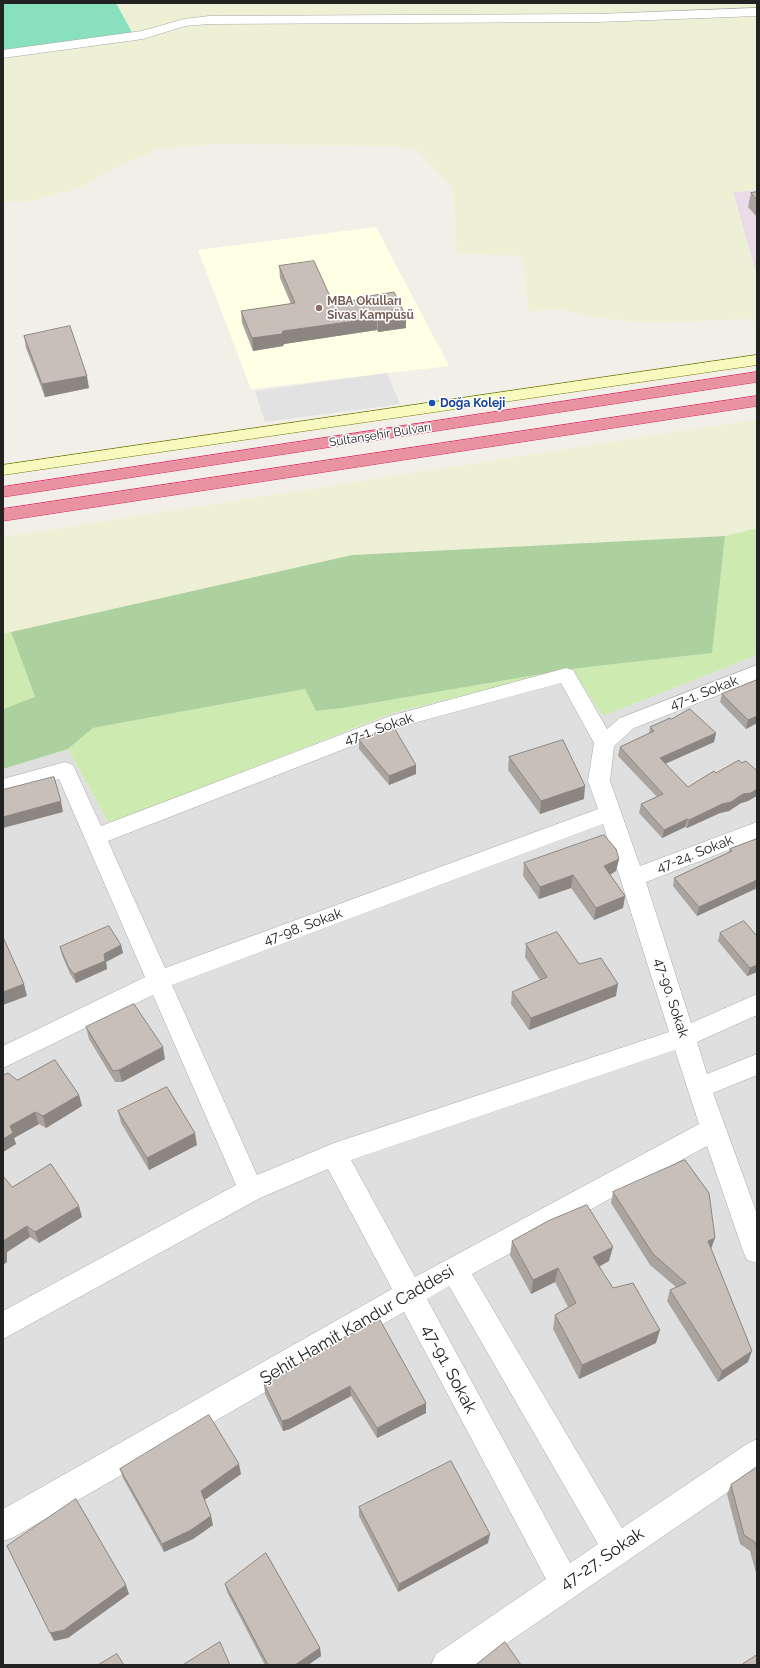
<!DOCTYPE html>
<meta charset="utf-8">
<style>
body{margin:0}
#map{position:relative;width:760px;height:1668px;overflow:hidden;background:#f2efe9;font-family:Raleway,sans-serif}
canvas{display:block}
.frame{position:absolute;inset:0;border:4px solid #222;pointer-events:none}
</style>
<div id="map">
<canvas width="760" height="1668"></canvas>
<div class="frame"></div>
</div>
<script>
const g = document.querySelector('canvas').getContext('2d');
g.lineJoin = 'round';
function fill(path, color) { g.fillStyle = color; g.fill(path, 'evenodd'); }
function strokePath(path, color, width, dash) { g.strokeStyle = color; g.lineWidth = width; g.lineCap = dash ? 'butt' : 'round'; g.setLineDash(dash || []); g.stroke(path); }
function write(font, color, halo, rows, align = 'center') {
  g.font = font + ' Raleway,sans-serif'; g.lineWidth = 3; g.setLineDash([]); g.textBaseline = 'middle'; g.strokeStyle = halo; g.fillStyle = color; for (const [text, x, y, turn = 0] of rows) {
    g.save(); g.translate(x, y); g.rotate((+turn || 0) * Math.PI / 180); g.textAlign = isNaN(turn) ? turn : align; if (halo) g.strokeText(text, 0, 0); g.fillText(text, 0, 0); g.restore();
  }
}
fill(new Path2D(`
 M757,655V1665H3V769L68,749L109,824L394,713L571,669L603,716Z`), '#e0dfdf');
fill(new Path2D(`
 M757,190V278L733,192Z`), '#ebdbe8');
fill(new Path2D(`
 M376,227L449,366L251,389L198,250Z`), '#ffffe5');
fill(new Path2D(`
 M116,3H757V190L733,192L757,278V326L750,319L650,323L591,317L558,309L528,312L523,256L457,254L453,188L414,148L344,145L217,144L159,149L119,166L79,188L35,200L3,203V52L133,35Z
 M757,419V528L725,536L352,555L3,634V537Z`), '#eef0d5');
fill(new Path2D(`
 M757,528V655L603,716L571,669L393,713L109,824L68,749L93,728L305,689L316,711L343,708L571,669L711,653L725,536Z
 M11,632L35,698L3,709V634Z`), '#cdebb0');
fill(new Path2D(`
 M725,536L712,653L571,669L343,708L316,711L305,689L93,728L68,749L3,769V709L35,697L11,632L352,555Z`), '#add19e');
fill(new Path2D(`
 M3,3H116L134,36L3,52Z`), '#88e0be');
fill(new Path2D(`
 M387,373L400,404L265,422L255,391Z`), '#e2e2e2');
const street = new Path2D(`
 M757,8V16L598,22L209,24L185,26L143,39L3,58V50L142,31L184,19L209,16L598,14Z
 M757,665V680L634,728L614,746L610,781L640,866L757,822V839L646,882L691,1023L757,994V1015L697,1042L707,1074L757,1054V1075L713,1093L757,1214V1263L747,1260L743,1251L707,1146L472,1274L622,1528L747,1444L757,1439V1472L475,1665H431L436,1654L546,1579L404,1312L14,1537L3,1541V1509L392,1289L328,1169L260,1198L3,1339V1311L236,1185L153,995L3,1068V1046L145,977L59,779L3,795V779L65,762L73,765L101,826L390,716L566,668L573,670L607,729L620,718ZM561,683L594,743L588,781L598,809L165,968L108,841L403,726ZM603,824L669,1032L334,1143L257,1175L172,985ZM675,1050L699,1124L415,1277L351,1160ZM449,1286L598,1544L570,1563L427,1299Z`);
const secondary = new Path2D(`
 M757,355V365L3,475V465Z`);
const highway = new Path2D(`
 M757,372V382L3,497V487Z
 M757,396V406L3,521V509Z`);
strokePath(street, '#a9a9a9', 1);
strokePath(secondary, '#707d05', 1);
strokePath(highway, '#dc2a67', 1);
fill(street, '#fff');
fill(secondary, '#f7fabf');
fill(highway, '#e892a2');
fill(new Path2D(`
 M757,192V217L748,207L751,193Z
 M279,266L333,303L370,298V296L406,316V328L378,332L377,330L284,344L283,346L253,351L242,323L241,311L291,304L280,278Z
 M24,336L89,388L45,397L26,348Z
 M722,694L757,723L746,729L720,702Z
 M671,719L716,733L714,742L665,764L688,787L748,801L741,803L729,811L720,813L687,828L685,827L662,838L639,813L641,804L657,797L618,756L620,747L649,734L650,727Z
 M359,740L416,765V774L389,785L359,749Z
 M509,757L584,799L540,814L508,770Z
 M757,839V891L755,889L697,916L673,886L674,878L729,852L730,849Z
 M619,859L616,871L610,875L625,896L623,908L594,920L571,888L539,899L523,876L524,863Z
 M720,933L757,936V972L747,976L718,941Z
 M526,944L579,964L616,996L529,1030L511,1004L512,992L540,980L525,957Z
 M121,945L123,953L106,962L107,969L76,983L70,974L62,955L60,947Z
 M86,1027L165,1059L122,1082H115L89,1039Z
 M3,1075L17,1080L79,1095L82,1106L46,1128L39,1124L14,1138L16,1144L3,1152Z
 M118,1111L197,1145L149,1170L121,1123Z
 M12,1187L82,1217L39,1243L30,1237L7,1252V1262L3,1265Z
 M613,1192L711,1249L748,1362L718,1382L667,1301L670,1290L676,1287L650,1265L611,1203Z
 M512,1241L609,1261L599,1267L613,1288L656,1343L579,1379L553,1329L555,1315L568,1307L555,1282L531,1294L510,1255Z
 M343,1338L426,1413L377,1438L351,1396L290,1429L283,1431L265,1394L264,1384Z
 M757,1467V1572L756,1573L750,1551L740,1544L727,1494L731,1485Z
 M120,1469L241,1474L204,1500L213,1525L193,1539L164,1552L123,1478Z
 M359,1507L488,1543L398,1592L359,1516Z
 M225,1584L320,1648L321,1656L308,1665H265L227,1592Z`), '#aba49e');
fill(new Path2D(`
 M406,316V328L378,332V320Z
 M377,318V330L284,344L283,346L253,351L252,338L283,331Z
 M87,376L89,388L45,397L42,384Z
 M757,716V723L746,729L748,720Z
 M716,733L714,742L658,767L660,758Z
 M416,765V774L389,785V776Z
 M585,786L584,799L540,814L541,801Z
 M757,789V796L748,801L741,803L729,811L720,813L687,828L689,820L743,794Z
 M61,801L63,812L3,828V817Z
 M687,819L685,827L662,838L664,830Z
 M619,859L616,871L602,879L604,866Z
 M573,875L571,888L539,899L540,887Z
 M757,880L755,889L697,916L699,907Z
 M625,896L623,908L594,920L596,908Z
 M121,945L123,953L106,962L107,969L76,983L74,974L104,954Z
 M757,965V972L747,976L750,968Z
 M24,984L27,996L3,1005V992Z
 M618,984L616,996L529,1030L531,1018Z
 M163,1047L165,1059L122,1082L119,1070Z
 M79,1095L82,1106L46,1128L43,1116Z
 M35,1112L39,1124L14,1138L16,1144L3,1152V1139L10,1126Z
 M195,1133L197,1145L149,1170L147,1158Z
 M79,1206L82,1217L39,1243L35,1232Z
 M27,1226L30,1237L7,1252V1262L3,1265V1241Z
 M715,1238L711,1249L708,1241Z
 M613,1247L609,1261L590,1271L593,1257Z
 M558,1268L555,1282L531,1294L533,1280Z
 M660,1330L656,1343L579,1379L582,1365Z
 M752,1351L748,1362L718,1382L722,1371Z
 M350,1386L351,1396L290,1429L283,1431L282,1421Z
 M426,1403V1413L377,1438V1428Z
 M239,1464L241,1474L203,1501L201,1491Z
 M211,1516L213,1525L193,1539L164,1552L162,1544Z
 M490,1534L488,1543L398,1592L399,1584Z
 M126,1585L129,1594L68,1638L54,1641L50,1633Z
 M320,1648L321,1656L308,1665H295Z`), '#8b8681');
const building = new Path2D(`
 M757,192V200L751,193Z
 M314,261L333,303L371,298L370,296L394,292L406,316L378,320L377,318L283,331L282,334L252,338L241,311L295,303L279,266Z
 M70,326L87,376L42,384L24,336Z
 M757,680V716L748,720L722,694Z
 M690,709L716,733L660,758L688,787L714,771L716,773L739,760L741,763L746,761L757,771V789L751,793L743,794L731,802L722,804L689,820L687,819L664,830L641,804L663,794L620,747L654,731L650,727L670,718L671,719Z
 M393,726L416,765L389,776L359,740Z
 M563,740L585,786L541,801L509,757Z
 M54,777L61,801L3,817V790Z
 M604,835L616,849L619,859L604,866L625,896L596,908L573,875L540,887L524,863Z
 M757,839V880L699,907L674,878L732,851L730,849Z
 M744,921L757,936V965L750,968L720,933Z
 M109,926L121,945L104,954L105,961L74,974L68,966L60,947Z
 M557,932L579,964L601,958L618,984L531,1018L512,992L547,977L526,944Z
 M3,937L24,984L3,992Z
 M134,1004L163,1047L119,1070L113,1071L86,1027Z
 M55,1060L79,1095L43,1116L35,1112L10,1126L13,1133L3,1139V1075L8,1073L17,1080Z
 M167,1087L195,1133L147,1158L118,1111Z
 M685,1160L709,1193L715,1238L708,1241L752,1351L722,1371L670,1290L686,1283L653,1254L613,1192Z
 M51,1164L79,1206L35,1232L27,1226L3,1241V1178L4,1177L12,1187Z
 M587,1205L613,1247L593,1257L613,1288L633,1283L660,1330L582,1365L555,1315L576,1303L558,1268L533,1280L512,1241L548,1221Z
 M380,1320L426,1403L377,1428L350,1386L289,1419L282,1421L264,1384L343,1338Z
 M209,1415L239,1464L201,1491L211,1516L191,1530L162,1544L120,1469Z
 M451,1461L490,1534L399,1584L359,1507Z
 M757,1467V1550L755,1542L744,1535L731,1485Z
 M76,1499L126,1585L64,1630L50,1633L7,1546Z
 M266,1553L320,1648L295,1665H268L225,1584Z
 M220,1642L230,1665H183Z
 M505,1642L521,1665H476Z
 M117,1654L124,1665H98Z
 M757,1655V1665H743V1664Z`);
fill(building, '#c7bfb8');
strokePath(building, '#8b8681', 1);
for (const [x, y, r, color] of [
 [319,308,4,"#8d6e63"],
 [432,403,4,"#1a4fb4"]
]) { const dot = new Path2D(); dot.arc(x, y, r, 0, 2 * Math.PI); g.fillStyle = color; g.fill(dot); strokePath(dot, '#fff', 1.5); }
write('bold 12px', '#785e54', '#fff', [
 ["MBA Okulları",327,301],
 ["Sivas Kampüsü",327,315]
], 'left');
write('bold 12px', '#164399', '#fff', [
 ["Doğa Koleji",440,403]
], 'left');
write('12px', '#222', '#fff', [
 ["Sultanşehir Bulvarı",380,435,-9]
]);
write('14px', '#222', '#fff', [
 ["47-1. Sokak",704,693,-21],
 ["47-1. Sokak",379,729,-19],
 ["47-24. Sokak",695,854,-21],
 ["47-98. Sokak",303,927,-20],
 ["47-90. Sokak",671,998,72]
]);
write('17px', '#222', '#fff', [
 ["Şehit Hamit Kandur Caddesi",357,1325,-30],
 ["47-91. Sokak",449,1369,62],
 ["47-27. Sokak",602,1559,-34]
]);
</script>
